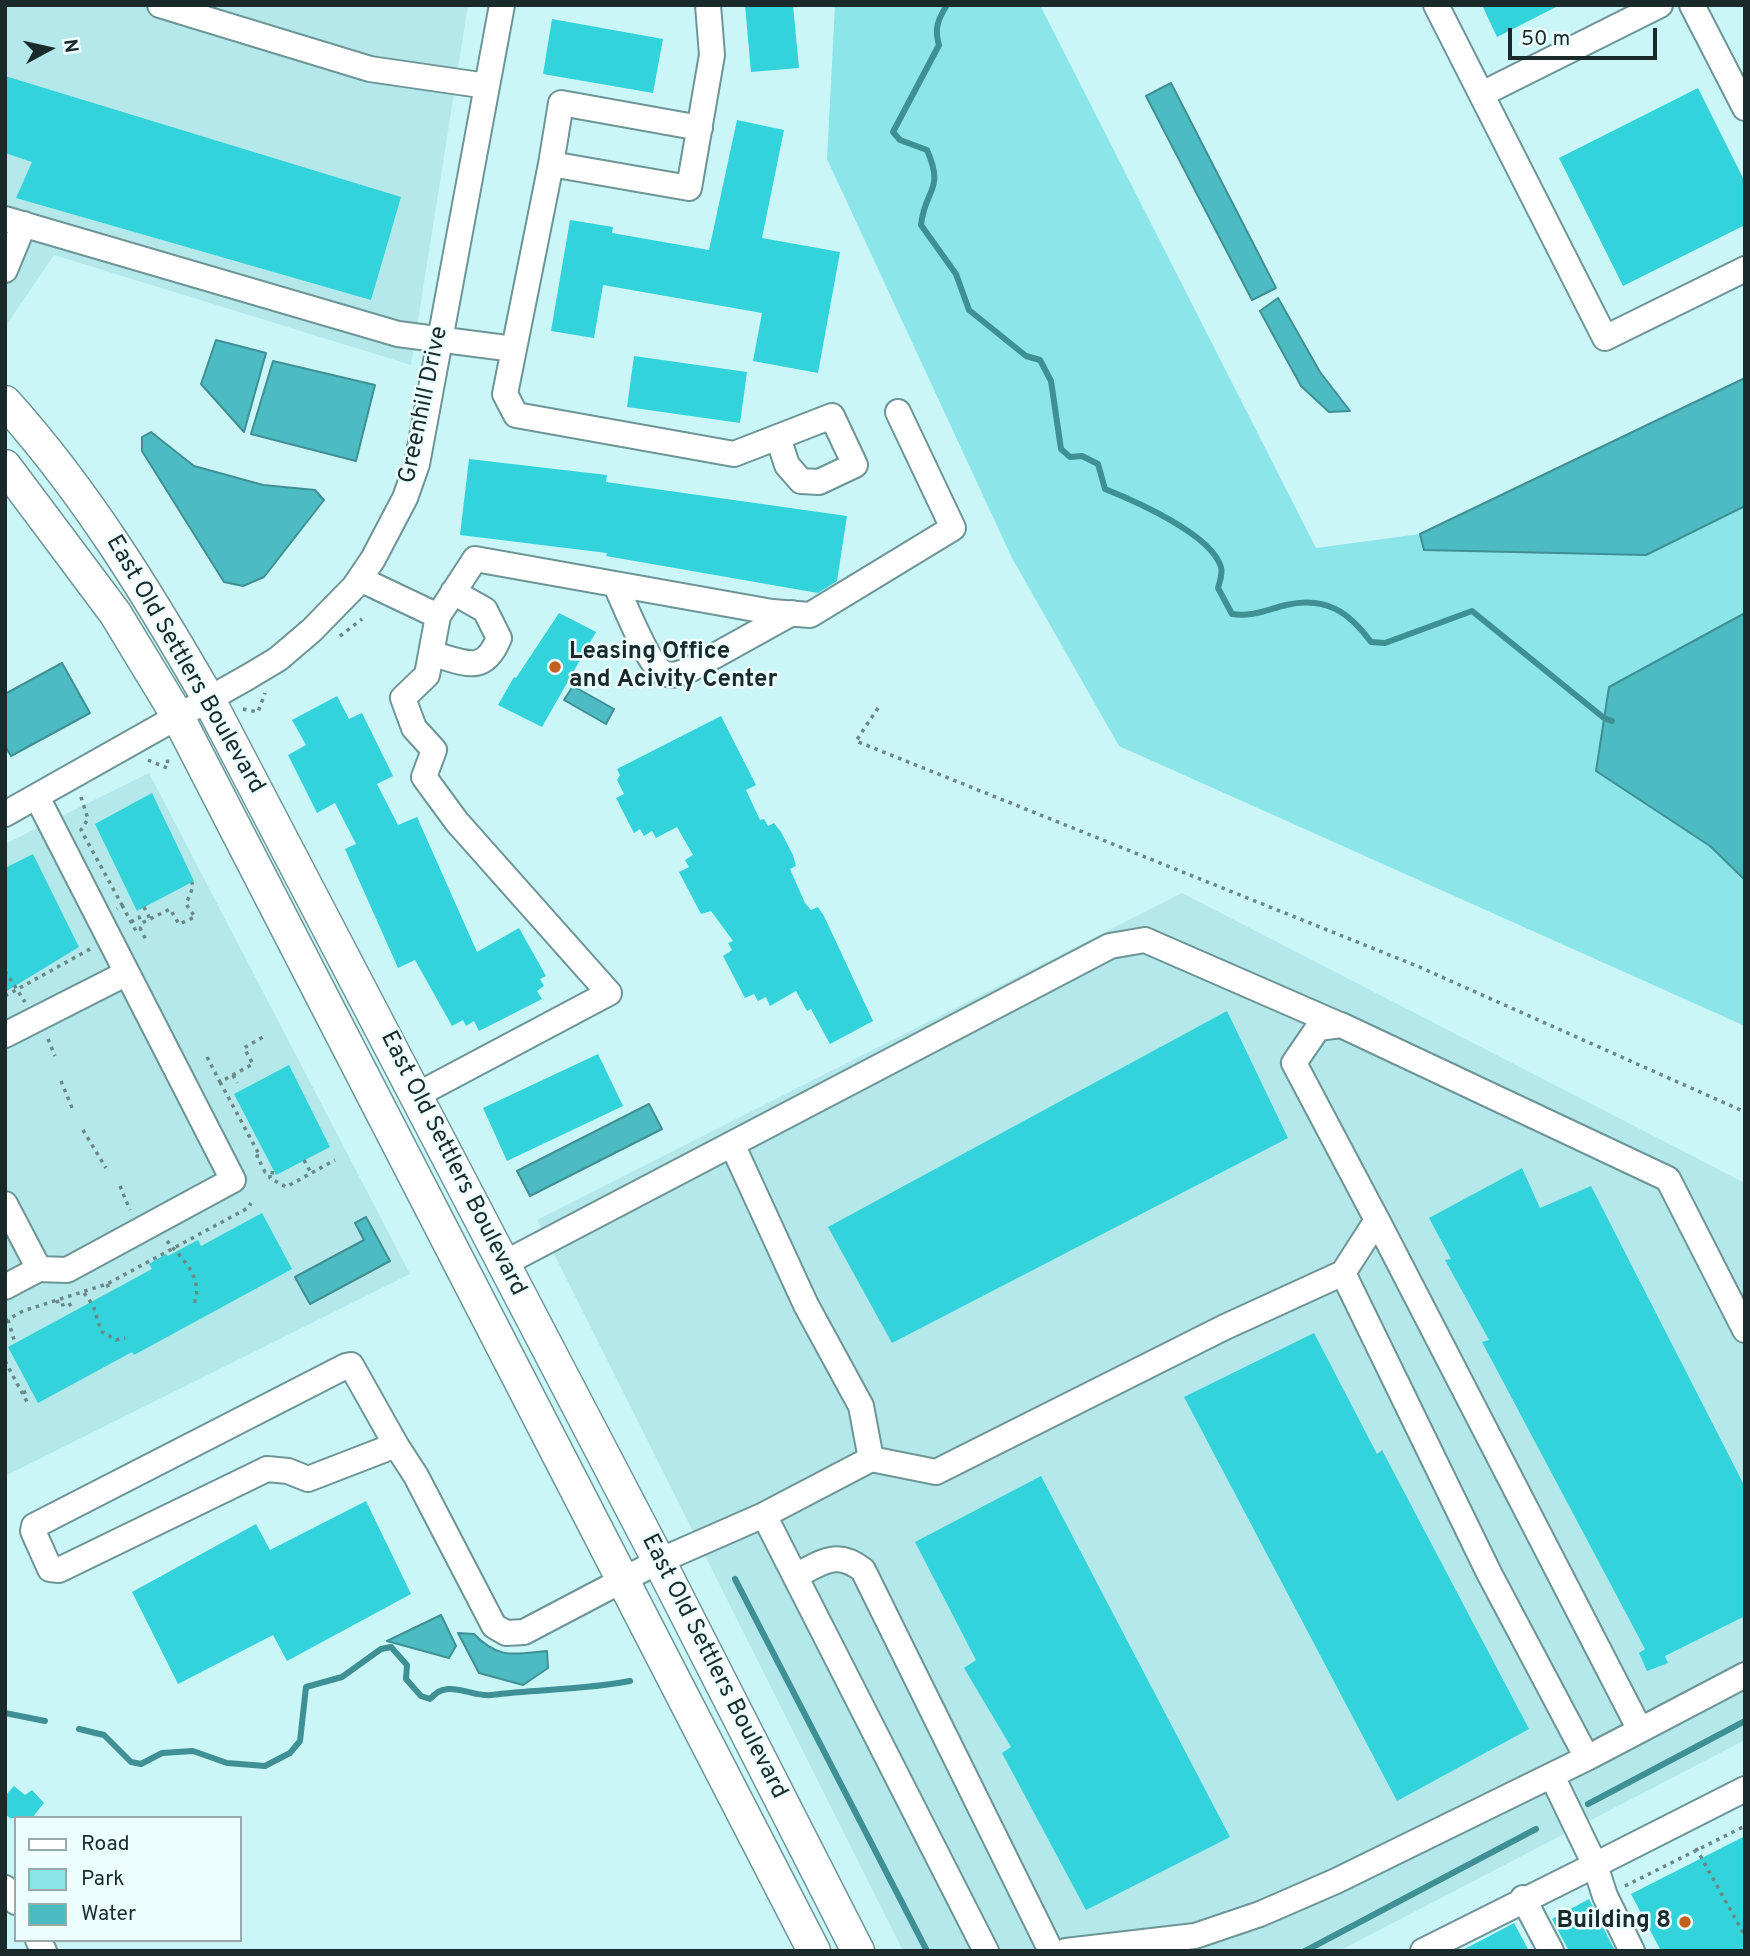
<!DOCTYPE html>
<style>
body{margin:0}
#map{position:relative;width:1750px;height:1956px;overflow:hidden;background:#cbf6f8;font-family:Overpass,sans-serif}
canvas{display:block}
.frame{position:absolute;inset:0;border:7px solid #1a2a2b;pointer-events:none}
.legend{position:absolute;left:14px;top:1816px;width:228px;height:126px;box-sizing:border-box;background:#edfefe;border:2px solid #99a9aa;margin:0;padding:9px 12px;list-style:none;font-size:21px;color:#1a2a2b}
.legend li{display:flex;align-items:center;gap:14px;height:35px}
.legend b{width:35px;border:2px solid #99a9aa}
.north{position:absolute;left:14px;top:14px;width:70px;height:70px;-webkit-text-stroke:5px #edfefe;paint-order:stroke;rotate:82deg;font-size:19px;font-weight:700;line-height:28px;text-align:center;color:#1a2a2b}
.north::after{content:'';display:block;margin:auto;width:24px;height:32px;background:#1a2a2b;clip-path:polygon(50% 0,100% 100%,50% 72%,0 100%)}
.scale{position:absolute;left:1508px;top:28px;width:149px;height:32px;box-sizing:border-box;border:4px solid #1a2a2b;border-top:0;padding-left:9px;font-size:21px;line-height:24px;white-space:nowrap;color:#1a2a2b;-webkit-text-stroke:5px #edfefe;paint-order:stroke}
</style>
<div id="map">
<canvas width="1750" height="1956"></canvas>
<div class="frame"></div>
<ul class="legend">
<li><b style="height:9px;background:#fff"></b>Road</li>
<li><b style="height:19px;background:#8ce5e9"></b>Park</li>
<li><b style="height:19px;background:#4dbcc2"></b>Water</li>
</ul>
<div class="north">N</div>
<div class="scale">50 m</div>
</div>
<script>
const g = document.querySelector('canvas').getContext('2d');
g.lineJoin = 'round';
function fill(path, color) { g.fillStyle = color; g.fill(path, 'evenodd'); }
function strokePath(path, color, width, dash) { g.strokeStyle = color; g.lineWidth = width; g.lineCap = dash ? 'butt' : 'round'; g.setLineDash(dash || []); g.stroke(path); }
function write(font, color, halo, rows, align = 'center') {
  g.font = font + ' Overpass,sans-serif'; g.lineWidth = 5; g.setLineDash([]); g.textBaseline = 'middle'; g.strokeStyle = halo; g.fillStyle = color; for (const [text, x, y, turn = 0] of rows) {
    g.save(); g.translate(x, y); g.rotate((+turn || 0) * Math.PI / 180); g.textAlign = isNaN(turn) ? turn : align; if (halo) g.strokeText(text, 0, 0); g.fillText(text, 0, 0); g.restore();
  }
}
fill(new Path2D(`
 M5,5H468L411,365L54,255L5,327Z
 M149,773L410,1274L5,1476V844Z
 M1182,893L1745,1183V1740L1339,1951H903L537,1220Z`), '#b5e8ea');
fill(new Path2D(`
 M835,5H1040L1316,548L1420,534L1424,550L1646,555L1745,506V613L1609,687L1596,770L1710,846L1745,880V1026L1119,746L1012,558L827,159Z`), '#8ce5e9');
const water = new Path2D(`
 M1171,83L1276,288L1252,300L1146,96Z
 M1278,298L1320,372L1350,411L1329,412L1301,386L1260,311Z
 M216,340L266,353L244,432L201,384Z
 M273,361L375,385L356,461L251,434Z
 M1745,378V506L1646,555L1424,550L1420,534Z
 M151,432L194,466L263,485L315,490L324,500L264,577L243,586L224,582L142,451V437Z
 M1745,613V880L1710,846L1596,771L1609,687Z
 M62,663L90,713L11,756L5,746V694Z
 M573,686L614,709L606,724L564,700Z
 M649,1104L662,1129L530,1196L517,1171Z
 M366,1217L390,1261L310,1304L295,1277L364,1240L355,1223Z
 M441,1615L456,1646L449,1658L387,1641Z
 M458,1633L474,1634C499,1660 514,1654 547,1651L548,1668L523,1685L479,1673Z`);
fill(water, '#4dbcc2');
strokePath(water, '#3e9095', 2);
strokePath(new Path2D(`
 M947,5C938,19 934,29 939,45L893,132L900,140L927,150C945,191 925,188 921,225L956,274L969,310L1026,356L1040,360L1051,381L1061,449L1070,457L1082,456L1098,464L1105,489C1135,501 1211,534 1221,567C1223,574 1220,580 1218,588L1232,614C1253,617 1266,610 1286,605C1326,596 1349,612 1371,642L1385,643L1472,611L1604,718L1612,721
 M735,1579L927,1951
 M5,1713L45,1721
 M79,1729L104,1735L131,1762L141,1764L162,1753L193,1751L227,1763L265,1766L290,1753L300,1741L306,1687L342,1677L381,1649L391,1647L407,1665L406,1679L421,1696L430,1699C436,1693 439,1690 448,1689C462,1688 478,1697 491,1695C537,1689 584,1690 630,1681
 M1588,1804L1745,1721
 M1305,1951L1536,1829`), '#3e9095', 6);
fill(new Path2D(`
 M745,5H793L799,68L751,72Z
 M1482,5H1560L1497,37Z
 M552,19L663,39L653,93L543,74Z
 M5,76L401,197L371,300L16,198L32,162L5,153Z
 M1698,88L1745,182V225L1623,286L1559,158Z
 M737,120L784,130L762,238L840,252L818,373L753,361L762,313L603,285L594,338L551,331L570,220L613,227L612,233L709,250Z
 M634,356L747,372L740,423L627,407Z
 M469,459L607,475L606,482L847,516L837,581L818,593L606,556L607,553L460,535Z
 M559,613L596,632L542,727L498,705L514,677L516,678Z
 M337,696L349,719L362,713L393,776L377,784L398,825L417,817L477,952L519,928L546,976L540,979L544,986L537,991L542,999L479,1031L474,1021L466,1026L463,1020L452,1026L415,960L398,968L345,849L356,844L335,803L317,813L288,755L306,745L292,720Z
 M721,716L756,785L746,790L760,820L764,819L768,826L774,823L781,832L793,855L796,866L790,869L805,903L811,910L818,907L824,916L873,1021L830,1044L811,1009L807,1011L796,991L770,1006L766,997L758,1001L754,994L745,998L723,956L732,950L728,943L733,941L711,911L701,914L679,872L689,867L685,860L693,855L677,827L656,838L652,831L644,836L640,829L634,833L616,798L624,794L617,780L620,775L617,769Z
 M152,793L194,881L137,911L95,824Z
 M33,854L79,947L5,992V868Z
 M1227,1011L1288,1138L892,1343L828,1227Z
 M598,1054L623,1106L507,1161L483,1108Z
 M289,1065L330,1147L276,1175L234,1094Z
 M1522,1168L1540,1208L1591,1186L1745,1487V1616L1665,1656L1668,1663L1647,1671L1639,1653L1645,1649L1482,1342L1489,1340L1445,1260L1451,1259L1429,1218Z
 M262,1213L292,1269L134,1355L132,1352L38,1403L8,1347L152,1269L149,1264L166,1254L168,1256L198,1240L201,1246Z
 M1314,1333L1377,1454L1382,1450L1529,1729L1397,1801L1184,1397Z
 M1041,1476L1230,1837L1086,1910L1002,1753L1011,1747L964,1668L976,1660L915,1542Z
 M366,1501L411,1594L287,1661L273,1635L178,1684L132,1592L256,1524L270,1550Z
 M14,1786L25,1795L32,1790L44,1803L32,1818H10L5,1814V1796Z
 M1745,1836V1951H1661L1631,1894Z
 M1589,1899L1615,1951H1569L1552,1919Z
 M1514,1923L1529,1951H1461Z`), '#32d3da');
const minor = new Path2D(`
 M160,5L370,69L487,86
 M1436,5L1605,338L1745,269
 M1692,5L1745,108
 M1482,94L1660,5
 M551,164L561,103L700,128
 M5,219L398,334L514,349L551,164L689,188L712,55L708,5
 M5,270L24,224
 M514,349L505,394L516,415L734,454L832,416L855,465L819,482L801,481L787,465L778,437
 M360,579L438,616L475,559L772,612L810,615L953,528L898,412
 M615,584C624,602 648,666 664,673C673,677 682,673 691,669L792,613
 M433,654C466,663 484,675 499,638L485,610L453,592
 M5,814L248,677L278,659L312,630L354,587L373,559L405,498L417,464L502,5
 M5,1035L127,973
 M417,1095L609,993L457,822L424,777L434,750L414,728L403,698L427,675L438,616
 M732,1144L1110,946L1145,940L1340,1025
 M5,1204L39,1269
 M1377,1220L1640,1730
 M503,1264L732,1144L806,1305L861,1406L871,1459
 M1343,1273L1377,1220L1294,1063L1318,1028L1341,1025L1668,1179L1745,1330
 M5,1287L39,1269L67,1270L233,1180L37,797
 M396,1445L351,1365L346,1366L34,1526L33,1531L50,1569L59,1570L267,1469L288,1471L308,1479L396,1445L416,1476L494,1626L506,1633L524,1632L659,1561L764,1515L871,1459L936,1472L1225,1327L1343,1273L1489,1573L1587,1758L1336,1881L1260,1914L1195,1936L1066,1951
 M764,1515L986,1951
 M795,1576C822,1563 836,1549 863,1570L1051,1951
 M1587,1758L1745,1675
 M5,1888L16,1902
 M1523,1898L1551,1951
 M38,1940L44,1951
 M1423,1951L1595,1865L1552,1776
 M1632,1951L1605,1896L1595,1865L1745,1789`);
const major = new Path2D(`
 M5,402C86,492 148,594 208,698L659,1561L858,1951
 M5,466L115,613L177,715L814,1951`);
strokePath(minor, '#6d9596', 28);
strokePath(major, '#6d9596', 35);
strokePath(new Path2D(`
 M340,636L362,619
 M878,708L856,741L1417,966L1745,1112
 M243,709L258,712L265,693
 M148,760L167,768L168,755
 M81,797L88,819L81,830L122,905L117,909
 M122,905L136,931L140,928L146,940
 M144,907L150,919
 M131,922L139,917L142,923L170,909L179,924L195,917L186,904L193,887L192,882
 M5,971L25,1002
 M5,996L92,948
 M48,1039L55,1056
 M207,1057L220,1082L253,1064L244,1048L263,1037
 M233,1075L237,1083
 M61,1081L73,1110
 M220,1082L260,1156H257L265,1172L275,1173
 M83,1130L106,1168
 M304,1160L311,1173
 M270,1175V1178L286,1187L335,1160
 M120,1186L130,1210
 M167,1241C183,1260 204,1277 194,1304
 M107,1284L110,1291
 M84,1293L93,1305L101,1331L116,1340L125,1338
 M57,1300L59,1306L69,1303L72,1308
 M8,1320L15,1343
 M5,1321L23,1311L107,1284L248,1208L251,1203
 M5,1361L27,1402
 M23,1393L31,1389
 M1696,1848L1745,1936
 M1625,1886L1745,1826`), '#6b8889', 3.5, [3.5, 5]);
strokePath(minor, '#fff', 24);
strokePath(major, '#fff', 32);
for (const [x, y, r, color] of [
 [555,667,7,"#c1601f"],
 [1685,1922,7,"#c1601f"]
]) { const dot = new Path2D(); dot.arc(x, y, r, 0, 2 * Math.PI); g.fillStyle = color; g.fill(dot); strokePath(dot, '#edfefe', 2.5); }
write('24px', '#1a2a2b', '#edfefe', [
 ["Greenhill Drive",425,405,-78],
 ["East Old Settlers Boulevard",184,665,60],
 ["East Old Settlers Boulevard",452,1164,63],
 ["East Old Settlers Boulevard",713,1667,63]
]);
write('bold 24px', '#1a2a2b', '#edfefe', [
 ["Leasing Office",569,653],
 ["and Acivity Center",569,681],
 ["Building 8",1671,1922,"right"]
], 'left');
</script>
